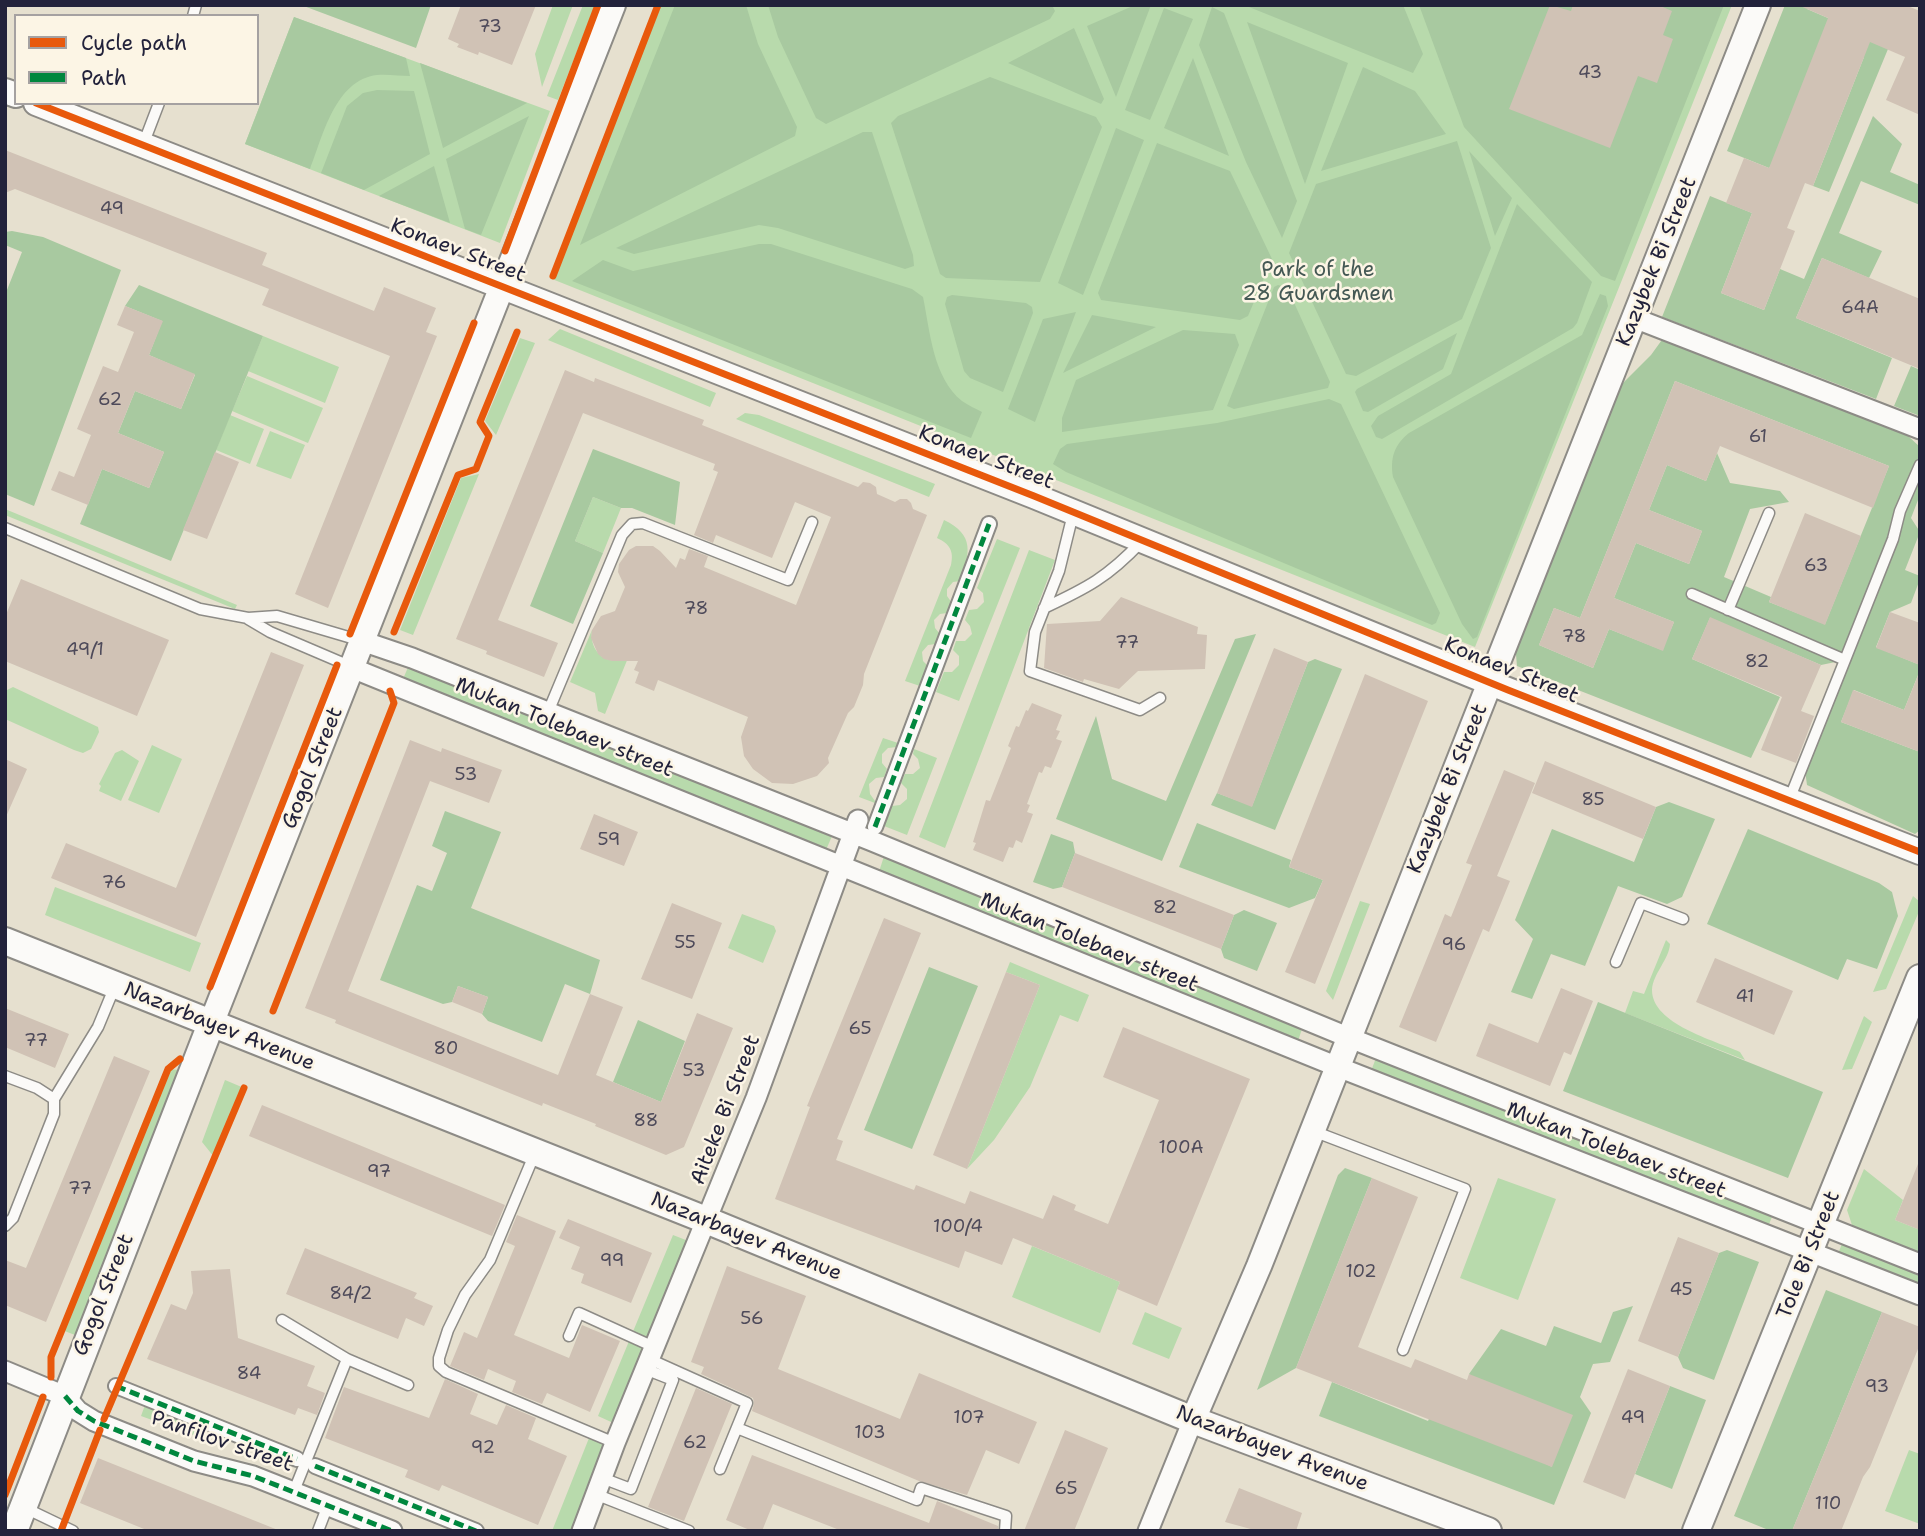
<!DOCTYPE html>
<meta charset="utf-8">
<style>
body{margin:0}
#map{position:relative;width:1925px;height:1536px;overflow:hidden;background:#e6e0cf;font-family:"Shantell Sans",sans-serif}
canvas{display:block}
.frame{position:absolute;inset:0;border:7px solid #22223b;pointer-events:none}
.legend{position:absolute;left:14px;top:14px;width:245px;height:91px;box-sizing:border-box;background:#fcf5e5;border:2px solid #a5a1a1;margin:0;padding:9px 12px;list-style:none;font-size:21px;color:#22223b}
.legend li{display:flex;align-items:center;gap:14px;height:35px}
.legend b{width:35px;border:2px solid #a5a1a1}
</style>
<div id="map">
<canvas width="1925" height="1536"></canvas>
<div class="frame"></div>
<ul class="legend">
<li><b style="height:9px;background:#e8590c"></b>Cycle path</li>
<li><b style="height:9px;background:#00873e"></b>Path</li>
</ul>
</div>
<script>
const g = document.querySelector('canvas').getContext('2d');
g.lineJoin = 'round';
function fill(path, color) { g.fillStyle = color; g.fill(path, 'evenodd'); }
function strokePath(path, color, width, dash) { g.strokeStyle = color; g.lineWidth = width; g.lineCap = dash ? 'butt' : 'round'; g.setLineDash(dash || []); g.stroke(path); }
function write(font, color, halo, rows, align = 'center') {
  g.font = font + ' "Shantell Sans",sans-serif'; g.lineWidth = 5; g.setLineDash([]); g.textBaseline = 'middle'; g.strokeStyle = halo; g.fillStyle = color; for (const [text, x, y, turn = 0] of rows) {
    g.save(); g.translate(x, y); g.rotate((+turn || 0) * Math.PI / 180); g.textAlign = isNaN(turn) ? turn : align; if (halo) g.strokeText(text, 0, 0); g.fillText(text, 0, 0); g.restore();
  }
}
fill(new Path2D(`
 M553,5H573L542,87L535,54Z
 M583,5H595L558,100L547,96Z
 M661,5H1732L1475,647L552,279Z
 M294,17L550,111L500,243L245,144Z
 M560,329L716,393L710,407L548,340Z
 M263,336L339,367L325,403L248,371Z
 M520,338L535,343L496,435L485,421Z
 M247,376L323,408L308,443L232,411Z
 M745,413L759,415L935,484L929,497L736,419Z
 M230,415L264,429L250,464L216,450Z
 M270,431L305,445L291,479L256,466Z
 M479,474L413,635L400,630L461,478Z
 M593,497L621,508L603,553L575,541Z
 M5,509L237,605L235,609L5,515Z
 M944,520C975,535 970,553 960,581L953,582L947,589V596L952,603L947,613L940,614L934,620L935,628L940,634L936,644L928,645L922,652L923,661L928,666L920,686L905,681L951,565C954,551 950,544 937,538Z
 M997,539L1020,548L959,701L936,692L944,672H952L959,665V656L953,650L956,641H965L972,634L970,626L965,620L969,610L977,609L984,602L983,593L977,588Z
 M1029,550L1055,560L945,848L919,837Z
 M592,630C589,652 607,667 628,658L605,714L598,711L595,693L570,682Z
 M412,658L836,827L822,859L400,686Z
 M13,687L98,727L99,732L91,749L83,753L74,750L5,719V691Z
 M883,738L898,743L897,747L888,748L882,754V763L887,769L884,777L876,778L869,784L870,794L875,801V803L859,797Z
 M152,745L182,759L159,813L128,800Z
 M914,749L937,758L907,835L884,826L892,806L900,805L907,799V789L901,783L905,774H913L920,768L918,759L913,754Z
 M122,750L139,761L121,801L99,791L101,786L99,784L115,753Z
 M887,847L1305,1020L1295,1050L876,881Z
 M55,887L201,943L190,972L45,915Z
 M1913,896L1920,902V909L1886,989L1873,992Z
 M1360,901L1370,904L1333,1000L1326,991Z
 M742,914L774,926L776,931L763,963L728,948Z
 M1666,940L1670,944C1669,960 1653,973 1652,990C1652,1024 1714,1040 1740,1052L1745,1060L1625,1013L1633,991L1644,994Z
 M1010,962L1089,995L1078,1022L1060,1015L1030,1087L994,1140L967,1169L1040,985L1006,972Z
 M1864,1016L1872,1022L1852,1069L1842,1070Z
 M1379,1050L1776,1207L1765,1234L1368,1079Z
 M168,1069L179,1070L75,1335L62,1330Z
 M225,1080L244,1088L214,1157L202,1142Z
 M1864,1169L1903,1200L1895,1220L1920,1230V1295L1835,1261L1846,1234L1854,1231L1847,1210Z
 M1498,1178L1556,1199L1518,1300L1460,1278Z
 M673,1235L696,1244L622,1427L598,1416Z
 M1032,1246L1120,1282L1100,1333L1012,1297Z
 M1145,1312L1182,1328L1169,1359L1132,1344Z
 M149,1394L207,1416L199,1437L141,1416Z
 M591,1433L615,1443L582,1531H552Z
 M1909,1450L1920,1454V1524L1885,1511Z`), '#b8daac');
fill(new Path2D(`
 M301,5H431L416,48Z
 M675,5H746L758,44L797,127L795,136L580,245Z
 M768,5H1052L1055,11L1050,19L826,124L816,118L778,37Z
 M1135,5H1151L1116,97L1087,26Z
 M1244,5H1403L1423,54L1413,73Z
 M1419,5H1724L1615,281L1601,276L1464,127Z
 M1785,5H1808L1807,9L1863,33L1888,49L1829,192L1813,186L1864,57L1769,168L1727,151Z
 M1212,7L1224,13L1297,201L1282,238L1246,162L1199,45Z
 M1164,8L1193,19L1150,120L1125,110Z
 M294,17L406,58L410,76C400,76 388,74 377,75C335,80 323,136 310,169L245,144Z
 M1247,22L1348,63L1305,184Z
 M1074,28L1104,99L1101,104L1008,63Z
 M1193,58L1229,156L1164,128Z
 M420,63L527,103L443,148Z
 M1363,67L1415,91L1446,134L1321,171Z
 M990,77L1096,117L1102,127L1040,282L946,278L940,274L891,123L898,116Z
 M377,90L414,91L430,154L364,190L321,173L347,106L363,93Z
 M529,116L481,235L465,229L446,159Z
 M1873,116L1902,144L1890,172L1920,185V205L1861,181L1839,233L1882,251L1869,278L1822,258L1796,318L1892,358L1876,399L1662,317L1710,196L1752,213L1721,293L1764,310L1780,269L1804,279Z
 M1116,128L1144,140L1083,295L1058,283Z
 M863,132H872L913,255L914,266L905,269L778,228L759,225L634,254L616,248Z
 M1457,141L1491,248L1462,319L1356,376L1346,374L1289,253L1316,184Z
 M1157,143L1230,171L1272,259L1248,316L1240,320L1101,300L1098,293Z
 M1469,151L1512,198L1495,236Z
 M434,166L450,223L379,196Z
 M1517,204L1592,282L1577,323L1573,328L1382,439L1376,437L1371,426L1378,416L1451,374Z
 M12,231L43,237L121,270L34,506L5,494V295L22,252L5,245V232Z
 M759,244H771L912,289L923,297C930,331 933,378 962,401C968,405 976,409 982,412L971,438L572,281L603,260L633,271Z
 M139,285L263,336L171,561L80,524L102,469L149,488L164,452L118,433L135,391L181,409L195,375L149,355L162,321L125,306Z
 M1278,285L1285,287L1291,296L1330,382L1328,388L1234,409L1227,406L1274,287Z
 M1600,294L1606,296L1608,306L1477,637L1473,639L1462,624L1393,477C1390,458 1394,445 1409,433L1582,335Z
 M952,295L1026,303L1032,307L1033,313L1003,392L970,378L964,371L945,304L947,297Z
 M1076,312L1035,422L1008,409L1043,319Z
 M1092,315L1156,327L1063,373Z
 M1183,330L1235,334L1239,345L1213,410L1062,432V418L1076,380Z
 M1457,333L1443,369L1368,412L1363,411L1355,392L1357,389Z
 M1664,337L1907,435L1920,447V495L1911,518L1920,532L1905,570L1920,576V579L1911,603L1890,612L1876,647L1920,665V670L1904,710L1854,690L1841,722L1920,752V830L1915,834L1807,785L1804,763L1845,660L1821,665L1710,618L1692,659L1780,697L1751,758L1517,666L1515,643L1615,391L1651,355ZM1675,381L1889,466L1825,624L1769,602L1771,597L1724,577L1750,509L1789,502L1780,491L1730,483L1717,453L1706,481L1667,465L1649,510L1702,531L1689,564L1636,543L1614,598L1674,622L1662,650L1609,629L1593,668L1539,645L1554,608L1580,618Z
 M1911,366L1920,370V416L1894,406Z
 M1329,399L1341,404L1440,613L1436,623L1432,625L1066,472L1053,464L1060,449L1067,444L1217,423Z
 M593,449L680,482L675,525L632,508H621L593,497L575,541L603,553L573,624L530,606Z
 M1256,634L1162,861L1056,819L1096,716L1112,779L1166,801L1235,639Z
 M1315,659L1342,669L1275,830L1211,805L1217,793L1252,806L1308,662Z
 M1669,802L1715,819L1682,897L1667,904L1618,886L1585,966L1551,954L1532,999L1511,992L1533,939L1515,920L1552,829L1634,862L1656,807Z
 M445,811L501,832L471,908L600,960L590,994L565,984L542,1042L488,1021L482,1014L488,997L458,986L452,1002L443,1004L380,980L417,885L432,891L447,853L432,846Z
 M1197,823L1291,860L1289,867L1323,880L1315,898L1289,908L1179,867Z
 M1748,829L1879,883L1892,892L1898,916L1877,969L1847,959L1838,980L1707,924Z
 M1051,834L1073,842L1075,853L1062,887L1053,889L1033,882Z
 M1244,910L1277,923L1257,971L1224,958L1221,949L1234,915Z
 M929,967L978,986L912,1149L864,1130Z
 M1598,1002L1823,1092L1788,1178L1563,1091Z
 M638,1020L685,1041L661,1102L613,1082Z
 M1345,1168L1372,1178L1296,1368L1257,1390L1338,1175Z
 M1727,1250L1759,1262L1714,1380L1683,1368L1678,1357L1719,1253Z
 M1826,1290L1882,1312L1792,1531H1771L1734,1516Z
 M1633,1306L1610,1362L1593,1364L1580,1397L1591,1413L1554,1505L1319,1416L1332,1382L1428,1421L1435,1406L1552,1467L1469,1374L1501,1329L1546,1346L1554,1326L1601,1343L1613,1312Z
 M1670,1386L1706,1400L1672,1489L1635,1474Z`), '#a8c9a0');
fill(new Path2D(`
 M461,5H536L512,65L479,52L478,55L457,47L459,44L448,39Z
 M1550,5L1571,11L1573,5H1658L1672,11L1663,35L1673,39L1657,83L1638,76L1610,148L1509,109Z
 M1798,5H1905L1920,11V115L1886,100L1905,57L1870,42L1813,186L1805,183L1787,228L1795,231L1764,310L1721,293L1752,213L1726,203L1744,158L1769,168L1828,18Z
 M5,150L267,253L262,265L374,311L384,287L436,308L426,332L437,336L328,608L295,594L390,356L262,305L269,289L15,189L5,193Z
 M1822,258L1920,299V369L1796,318Z
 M125,306L163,321L149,355L195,374L181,409L135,391L118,433L164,452L149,488L102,469L88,505L51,490L59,471L74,477L91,435L77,429L103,366L118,372L134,332L117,325Z
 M565,370L594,382L595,378L704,420L702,425L858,487L863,482L870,483L876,487L877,494L895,502L900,499H907L911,503L913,509L927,515L864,674L863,685L854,707L848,713L828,758L829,763L817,776L793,784L772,783L753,769L744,756L741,737L748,717L658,680L654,691L635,683L639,672L634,670L638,661H612L604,659L598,654L591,638L592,630L601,616L615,611L625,587L618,572L619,564L629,550L636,546H653L660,551L676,568L680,558L685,560L689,549L708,556L704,567L796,605L831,517L795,502L772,558L716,535L713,543L694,535L718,472L713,470L715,464L583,413L498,620L558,643L544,677L486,654L487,651L456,639Z
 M1675,381L1889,466L1873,508L1720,446L1706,481L1667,465L1649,510L1702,531L1689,564L1636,543L1614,598L1674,622L1663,651L1609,629L1593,668L1539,645L1554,608L1580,618Z
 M215,452L239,462L207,539L183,530Z
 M1805,513L1861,536L1825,625L1769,602Z
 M21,579L169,640L137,716L5,661V617Z
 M1121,597L1198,627L1197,634L1207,635L1205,669L1138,671L1119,689L1084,679L1083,682L1044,668L1047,624L1100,621Z
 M1890,612L1920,623V665L1876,648Z
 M1710,617L1821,665L1801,711L1814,716L1796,763L1761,750L1782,697L1692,659Z
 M1274,648L1308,662L1252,807L1217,793Z
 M271,652L304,665L196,937L51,878L66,843L176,888Z
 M1919,673L1920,752L1841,722L1853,690L1904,710Z
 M1365,674L1428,701L1315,984L1285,972L1323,880L1289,867Z
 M1032,703L1062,715L1056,730L1060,731L1056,739L1062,741L1051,768L1045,766L1042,773L1039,772L1027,804L1030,805L1027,812L1033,814L1022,843L1016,840L1013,848L1009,847L1003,862L973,850L976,843L973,842L986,800L990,801L1011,748L1008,746L1016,726L1019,727L1026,710L1028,711Z
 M410,740L441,752L442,748L502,770L489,803L430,781L348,991L558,1075L590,994L623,1007L596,1075L661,1102L697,1013L733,1028L684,1147L666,1155L595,1126L596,1124L543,1103L542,1106L335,1023L336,1020L305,1008Z
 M5,759L27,769L5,819Z
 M1545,761L1656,807L1643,839L1532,793Z
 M1504,770L1535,783L1497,876L1510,881L1489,932L1483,929L1436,1042L1399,1027L1445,914L1451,917L1472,865L1466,863Z
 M594,814L638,832L624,866L580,849Z
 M1075,853L1234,915L1221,949L1062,887Z
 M672,903L722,923L692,999L641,979Z
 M884,918L921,933L837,1139L843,1141L836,1160L914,1190L916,1185L965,1204L970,1191L1043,1219L1053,1195L1076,1205L1074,1210L1108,1224L1159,1100L1103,1077L1123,1027L1250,1079L1157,1306L1117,1289L1120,1282L1013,1238L1002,1265L965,1251L959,1268L775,1199L810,1107L807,1106Z
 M1715,958L1793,991L1774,1035L1696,1002Z
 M1006,972L1040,985L967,1169L933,1155Z
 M458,986L488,997L482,1014L452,1002Z
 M1561,988L1593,1001L1571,1055L1564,1052L1550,1086L1476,1056L1489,1023L1538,1043Z
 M5,1008L69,1034L55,1068L5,1047Z
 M114,1056L150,1071L46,1322L5,1305V1260L26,1268Z
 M262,1105L505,1205L492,1236L249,1136Z
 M1920,1159V1230L1895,1220Z
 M1372,1178L1418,1197L1358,1347L1411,1368L1415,1359L1467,1380L1469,1374L1573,1415L1552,1467L1296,1368Z
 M517,1215L556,1231L514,1335L569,1358L582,1325L620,1341L590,1412L547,1393L542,1404L512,1392L516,1381L488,1369L484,1380L450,1366L464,1332L477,1338L515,1246L506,1242Z
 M568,1219L652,1253L631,1303L581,1283L584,1274L571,1269L580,1247L559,1238Z
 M1678,1237L1719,1253L1678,1357L1638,1341Z
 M305,1248L417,1293L414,1298L433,1306L424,1326L406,1318L398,1339L286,1294Z
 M727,1266L806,1296L778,1369L900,1419L919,1373L1037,1422L1019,1464L986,1450L967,1495L919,1481L752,1411L754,1403L753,1398L701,1374L704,1367L691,1362Z
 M230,1269L238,1338L315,1366L307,1386L325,1393L317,1415L298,1408L295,1415L147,1359L171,1304L186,1310L193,1293L191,1271Z
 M1882,1312L1920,1327V1344L1870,1467L1863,1477L1841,1531H1792Z
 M1628,1369L1670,1386L1625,1499L1583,1482Z
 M445,1379L478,1394L470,1414L497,1425L506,1405L536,1418L528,1439L567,1456L538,1525L442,1485L439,1491L405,1477L408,1470L325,1438L344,1387L429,1418Z
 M696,1388L732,1404L684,1521L648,1507Z
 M1065,1430L1108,1448L1074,1531H1024Z
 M752,1455L929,1523L937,1501L998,1526V1531H842L773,1504L762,1531H752L726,1520Z
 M98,1458L278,1530V1531H149L80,1503Z
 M1239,1488L1302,1513L1296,1531H1258L1225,1522Z`), '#d0c2b5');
const service = new Path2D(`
 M193,16L196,5
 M143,145L159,103
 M1073,514L1059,571L1035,632L1030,671L1140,710L1160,698
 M5,528L200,609L248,618L277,616L362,641
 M1692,594L1845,660L1789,800
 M1044,608C1087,588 1108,577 1141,542
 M1728,610L1769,513
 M248,619L270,632L352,667
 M1845,660L1893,539L1900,511L1920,465
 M548,712L622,535L632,524L643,523L788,580L812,522
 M1616,962L1641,903L1683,919
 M5,1076L37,1088L54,1099V1114L13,1218L5,1226
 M54,1099L98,1027L115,986
 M1313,1131L1465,1189L1403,1350
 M535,1153L490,1260L465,1295L448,1330L439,1358V1366L446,1372L615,1443
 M282,1320L347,1359L408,1385
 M569,1336L579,1313L654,1347
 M649,1359L747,1403L720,1469
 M737,1428L917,1500L921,1488L1006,1516L1005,1531
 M602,1478L631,1489L673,1380L645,1369
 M294,1491L347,1359
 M595,1494L689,1531
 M23,1507L73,1531
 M318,1531L328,1505`);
const pedestrian = new Path2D(`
 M875,827L989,524
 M116,1386L297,1459
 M315,1466L476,1531`);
const minor = new Path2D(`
 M1634,318L1920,429
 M362,641L412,658L872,841L1350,1038L1920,1264
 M352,668L1338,1067L1920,1295
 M5,1371L65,1396L78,1411L94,1421L194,1461L253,1476L392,1531
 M582,1531L615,1443L756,1098L858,820
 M1148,1531L1193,1420`);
const tertiary = new Path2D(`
 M5,91L16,95
 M36,103L1034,496L1508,690L1920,852
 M211,1024L613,5
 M1193,1420L1259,1266L1758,5`);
const secondary = new Path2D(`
 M5,941L706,1220L1193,1420L1488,1531
 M14,1531L211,1024
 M1696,1531L1920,978`);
strokePath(service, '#8d8b86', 13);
strokePath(pedestrian, '#8d8b86', 18);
strokePath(minor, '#8d8b86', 23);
strokePath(tertiary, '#8d8b86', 28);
strokePath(secondary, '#8d8b86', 30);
strokePath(service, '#fbfaf8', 10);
strokePath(pedestrian, '#fbfaf8', 14);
strokePath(minor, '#fbfaf8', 19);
strokePath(tertiary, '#fbfaf8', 24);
strokePath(secondary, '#fbfaf8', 26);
strokePath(new Path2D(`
 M875,827L989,524
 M116,1386L297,1459
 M65,1396L78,1411L94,1421L194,1461L253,1476L392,1531
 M315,1466L476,1531`), '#00873e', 5, [10, 5]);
strokePath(new Path2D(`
 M36,103L1034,496L1508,690L1920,852
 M505,251L598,5
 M553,276L658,5
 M394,632L458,475L476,469L489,436L480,422L517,332
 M350,634L474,323
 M210,987L337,665
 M273,1011L394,703L390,691
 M51,1377V1357L62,1330L168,1069L180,1059
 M104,1419L244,1088
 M5,1495L43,1397
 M61,1531L100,1430`), '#e8590c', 7);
write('18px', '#4e4a5a', null, [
 ["73",490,27],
 ["43",1590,73],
 ["49",112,209],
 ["64А",1860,308],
 ["62",110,400],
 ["61",1758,437],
 ["63",1816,566],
 ["78",696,609],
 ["78",1574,637],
 ["77",1127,643],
 ["49/1",85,650],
 ["82",1757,662],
 ["53",466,775],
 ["85",1593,800],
 ["59",609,840],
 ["76",114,883],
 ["82",1165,908],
 ["55",685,943],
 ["96",1454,945],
 ["41",1745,997],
 ["65",860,1029],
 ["77",36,1041],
 ["80",446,1049],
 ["53",694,1071],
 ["88",646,1121],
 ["100А",1181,1148],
 ["97",379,1172],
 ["77",80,1189],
 ["100/4",958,1227],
 ["99",612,1261],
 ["102",1361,1272],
 ["45",1681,1290],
 ["84/2",351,1294],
 ["56",752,1319],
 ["84",249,1374],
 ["93",1877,1387],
 ["107",969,1418],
 ["49",1633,1418],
 ["103",870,1433],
 ["62",695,1443],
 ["92",483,1448],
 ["65",1066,1489],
 ["110",1828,1504]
]);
write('21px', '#22223b', '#fcf5e5', [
 ["Konaev Street",458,251,21],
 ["Kazybek Bi Street",1657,262,-68],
 ["Konaev Street",986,458,21],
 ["Konaev Street",1511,671,22],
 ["Mukan Tolebaev street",564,728,22],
 ["Gogol Street",313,768,-68],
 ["Kazybek Bi Street",1448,789,-68],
 ["Mukan Tolebaev street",1089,943,22],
 ["Nazarbayev Avenue",219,1027,22],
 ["Aiteke Bi Street",726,1110,-69],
 ["Mukan Tolebaev street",1616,1151,21],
 ["Nazarbayev Avenue",746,1237,22],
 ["Tole Bi Street",1809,1255,-68],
 ["Gogol Street",104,1295,-68],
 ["Panfilov street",222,1442,19],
 ["Nazarbayev Avenue",1272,1449,21]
]);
write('21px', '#445854', '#fcf5e5', [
 ["Park of the",1318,271],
 ["28 Guardsmen",1318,295]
]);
</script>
